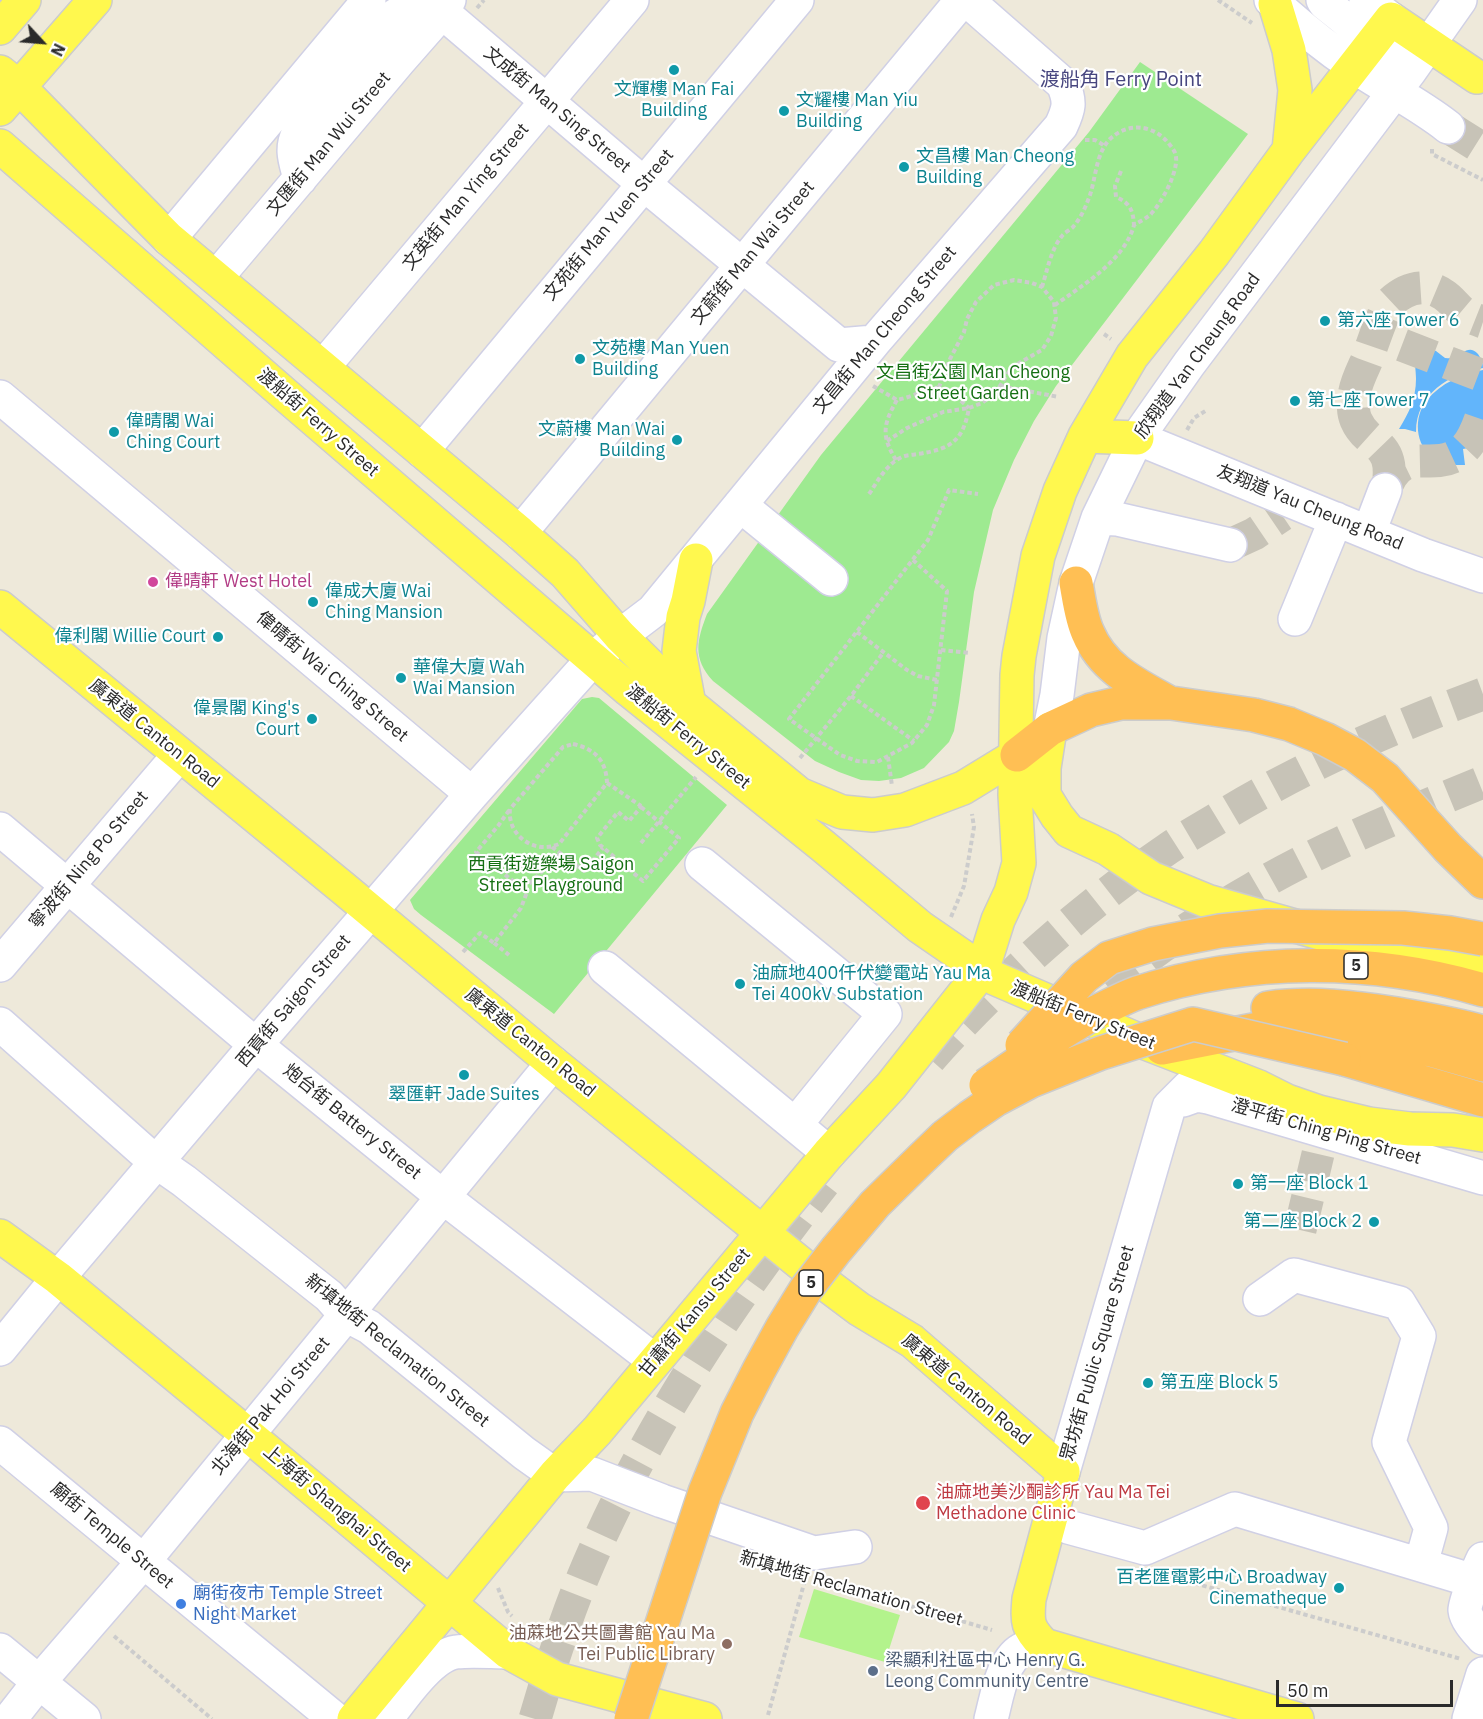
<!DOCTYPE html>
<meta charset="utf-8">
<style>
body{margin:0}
#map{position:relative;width:1483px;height:1719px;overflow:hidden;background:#eee9da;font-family:"IBM Plex Sans",sans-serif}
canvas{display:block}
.north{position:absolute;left:12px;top:12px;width:60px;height:60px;-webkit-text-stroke:4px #fff;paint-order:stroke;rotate:116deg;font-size:16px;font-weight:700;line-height:24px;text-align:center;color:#2a2a2a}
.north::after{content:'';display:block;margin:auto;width:21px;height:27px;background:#2a2a2a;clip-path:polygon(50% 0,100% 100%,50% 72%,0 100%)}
.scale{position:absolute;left:1276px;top:1680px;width:177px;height:27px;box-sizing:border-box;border:3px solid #2a2a2a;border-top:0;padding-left:8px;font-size:18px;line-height:21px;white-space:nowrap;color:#2a2a2a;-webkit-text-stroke:4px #fff;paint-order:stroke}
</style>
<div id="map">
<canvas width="1483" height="1719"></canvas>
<div class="north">N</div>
<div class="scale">50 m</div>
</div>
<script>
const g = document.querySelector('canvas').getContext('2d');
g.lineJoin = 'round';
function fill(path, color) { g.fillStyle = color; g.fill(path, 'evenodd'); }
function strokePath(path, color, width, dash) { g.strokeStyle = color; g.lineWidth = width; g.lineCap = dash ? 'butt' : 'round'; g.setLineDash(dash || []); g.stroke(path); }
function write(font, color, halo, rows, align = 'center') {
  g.font = font + ' "IBM Plex Sans","Noto Sans TC",sans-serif'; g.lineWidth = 4.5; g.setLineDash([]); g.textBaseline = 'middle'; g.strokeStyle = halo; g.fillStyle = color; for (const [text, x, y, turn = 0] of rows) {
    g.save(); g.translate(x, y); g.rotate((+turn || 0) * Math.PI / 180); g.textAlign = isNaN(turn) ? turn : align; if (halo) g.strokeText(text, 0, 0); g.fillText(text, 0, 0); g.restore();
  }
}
fill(new Path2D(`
 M1140,62L1248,134L1056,386L1034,421L1014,460L993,510L974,592L959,702L954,731L949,742L924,768L901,778L879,781L861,780L839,772L815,761L713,681C692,658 697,640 707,614L821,455L1089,132Z
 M592,697L599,698L727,805L554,1014L421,915L414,909L410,900L582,699Z`), '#9eea91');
fill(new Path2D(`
 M814,1589L900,1615L885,1662L799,1637Z`), '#b3f38c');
fill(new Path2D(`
 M1425,348L1436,351L1445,358C1449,358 1451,359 1455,357C1463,354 1469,344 1478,354C1481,358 1483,363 1483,368C1449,374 1416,394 1416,432L1405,429H1399C1409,413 1416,398 1416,379C1416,370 1414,363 1416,354Z
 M1483,370V445L1463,449L1465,465C1454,465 1443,465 1433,458C1415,445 1413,417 1427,400C1441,383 1462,374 1483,370Z`), '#62b5fb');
strokePath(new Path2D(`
 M1448,127L1483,149
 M1402,345L1483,376
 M1389,478C1392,441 1367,446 1356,420C1353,413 1353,405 1354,397C1355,385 1361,373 1366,362C1373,343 1379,323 1388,305C1403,289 1425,281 1444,295C1452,300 1457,309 1465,314C1471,318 1477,320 1483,322
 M1385,490C1404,439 1434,477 1463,450C1474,440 1478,426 1483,412
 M1230,545L1254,534L1282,515
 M1300,1230L1318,1154`), '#c7c3b7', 33, [33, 16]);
strokePath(new Path2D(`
 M1071,1019C1127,970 1187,926 1252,889C1325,846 1405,814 1483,782
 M930,1059C1000,980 1082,908 1169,848C1184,838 1200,829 1215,820C1300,768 1390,728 1483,694
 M535,1719C549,1671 564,1623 583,1577C641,1437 731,1301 824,1183`), '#c7c3b7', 33, [33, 16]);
const minor = new Path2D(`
 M428,0L644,184L839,345L874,342
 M1271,0C1297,24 1325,47 1355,67C1386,88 1419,104 1448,127
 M1323,0L1325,3L1410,71
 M1366,0L1391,19
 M300,179C296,162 290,150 298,134L396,15L414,10L442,12
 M169,239L369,0
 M216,278L399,61L442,12L449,0
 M323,367L632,0
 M0,397L472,794
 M1137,438L1423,555L1483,576
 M422,451L797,0
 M740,505L831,579
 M1098,518L1117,519L1230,545
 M1369,532L1385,490
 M520,533L962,0
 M1295,619L1336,519
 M1050,729L1057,695L1064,638L1076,583L1098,518L1137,438L1189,364L1410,71L1460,0
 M0,829L256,1045L443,1197L655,1361
 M702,864L885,1014L795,1125
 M0,965L179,755
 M605,968L829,1153
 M0,1024L151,1158L184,1181L329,1296L346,1315L369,1327L524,1453L555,1475L592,1474L662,1501L814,1553L855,1547
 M1183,1100L1197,1095L1208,1097L1483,1178
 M1260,1299L1294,1275L1399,1303L1419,1336L1389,1442L1431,1528L1421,1564
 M0,1349L58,1278L271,1027L472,794L593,659L620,636L653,611L874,342L1061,126C1069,109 1071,102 1063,84L967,0
 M0,1443L335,1719
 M1063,1472L1169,1107L1189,1087L1214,1078L1240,1080
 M1068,1527L1145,1548L1235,1509L1474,1581
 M1483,1559C1479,1567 1465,1602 1465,1610C1466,1620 1477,1631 1483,1638
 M0,1650L84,1719
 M10,1719L39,1682L143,1562L553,1063
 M386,1719C402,1699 430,1656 456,1652C472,1650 492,1652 508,1652
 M991,1719C997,1697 1002,1657 1025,1648C1031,1646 1038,1645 1044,1645
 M1469,1719L1483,1674`);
const major = new Path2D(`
 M1275,4L1289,50L1295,90L1289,150
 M0,28L24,0
 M0,72L20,88L169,239L520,533L565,573L620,636L689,704L799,794L842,812L873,815L905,810L963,788L1017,755
 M0,109L95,0
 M0,146L289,398L629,690L823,846L920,927L994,978L1138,1040L1259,1087L1287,1101L1319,1112L1369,1124L1410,1129L1453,1130L1483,1135
 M1085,436L1137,438
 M0,607L343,888L553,1063L831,1288L859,1309L912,1341L1063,1472L1029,1599C1027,1622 1027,1628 1044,1645L1297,1719
 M689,704L679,651L683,617L688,601L696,560
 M1050,729L1044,768V795L1057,816L1069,831L1108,849L1151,878L1207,901L1415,960L1483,971
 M0,1236L58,1278L247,1434L508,1652L557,1679L705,1719
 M354,1719L555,1475L597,1431L829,1153L891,1086L982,971L998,920L1011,892L1019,863L1015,795L1017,675L1019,656L1038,556L1060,491L1085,436L1132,356L1214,253L1289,150L1391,19L1477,77`);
const highway = new Path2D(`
 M1076,583C1079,599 1081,618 1088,633C1103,669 1136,684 1168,702
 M1017,755L1050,729L1091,710L1121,703H1171L1254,715L1289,724L1325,739L1355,755L1385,778L1448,848L1483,882
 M1268,1008C1311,1002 1355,1007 1397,1014C1426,1019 1455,1024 1483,1032
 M1096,1012C1109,1006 1123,998 1137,993C1248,957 1371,957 1483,990
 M1162,1048L1284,1024L1431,1050L1483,1065
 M1344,1059L1483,1100`);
strokePath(minor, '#d0d0e5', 36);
strokePath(major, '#ccc', 36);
strokePath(highway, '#ccc', 36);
strokePath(new Path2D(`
 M1218,0L1252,23
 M477,8L484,0
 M1085,140H1095L1105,146
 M1432,149V154L1483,180
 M1121,171L1115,186L1116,197C1130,203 1133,210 1134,225
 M1042,287C1047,271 1051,249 1062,236C1065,232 1070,230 1073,227C1081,218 1086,206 1090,195C1096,177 1096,153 1110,139C1129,121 1155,125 1170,145C1173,149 1176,153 1176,157C1178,173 1161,204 1150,215C1145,219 1139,222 1134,225C1125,260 1083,285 1055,305
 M1104,334L1111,339
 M873,386L897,400C937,391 932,374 969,408
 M1000,386L1059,397
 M1187,430L1194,418L1207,410
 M887,441L907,428L943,412L969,408
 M896,460C881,436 883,424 897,400
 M869,494C878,481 885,466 900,458C905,455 912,455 918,454C951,449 963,441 969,408L982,403L996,392L1012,367L1042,350L1051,336L1056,318L1054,302L1042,287L1032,283L1014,280L994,285L976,302L967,319L964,332L950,359L939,387
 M913,560L947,591L934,705L927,725L912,743L877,762L857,761L840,755L789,719L928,540L949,490L978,494
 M857,632L907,670L918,676L937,680
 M941,650L970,653
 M851,696L914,741
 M573,744C595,749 606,760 607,783L559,844C534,855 507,835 510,809L563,747Z
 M888,757L892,786
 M800,758L851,696L883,653
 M607,783L641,806
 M641,807L679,838L643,881L600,845L597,838L618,812L629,821Z
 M641,843L696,777
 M552,847L584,871L603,848
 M524,889L561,853
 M951,917L964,886L974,827L972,814
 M494,943L509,955
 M463,952L480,933L494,943L521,908L527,892L476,852L498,826L510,809
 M1159,1573L1461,1659
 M825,1581L992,1630
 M498,1588L508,1612L512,1616
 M114,1636L212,1719
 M768,1715L805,1580`), '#ccc', 4, [4.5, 3]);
strokePath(minor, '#fff', 33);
strokePath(major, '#fff84e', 33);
strokePath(highway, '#ffbf54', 33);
const highwayBridge = new Path2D(`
 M1022,1045L1084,977L1109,958L1153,944L1220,931L1268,926L1403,928L1450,933L1483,939
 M986,1085L1060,1034L1096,1012
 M631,1719L705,1492L737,1413L759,1370L782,1328L806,1289L836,1250L875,1204L922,1158L945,1136L970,1117L995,1100L1031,1081L1101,1053L1193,1024L1344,1059`);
strokePath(highwayBridge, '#ccc', 36, []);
strokePath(highwayBridge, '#ffbf54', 33);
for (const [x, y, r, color] of [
 [674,70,6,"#0f9aa8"],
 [784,111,6,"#0f9aa8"],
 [904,167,6,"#0f9aa8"],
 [1325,321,6,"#0f9aa8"],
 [580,359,6,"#0f9aa8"],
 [1295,401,6,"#0f9aa8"],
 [114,432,6,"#0f9aa8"],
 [677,440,6,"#0f9aa8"],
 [153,582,6,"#d1479c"],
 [313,602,6,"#0f9aa8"],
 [218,637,6,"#0f9aa8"],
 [401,678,6,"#0f9aa8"],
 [312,719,6,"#0f9aa8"],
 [740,984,6,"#0f9aa8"],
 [464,1075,6,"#0f9aa8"],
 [1238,1184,6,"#0f9aa8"],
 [1374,1222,6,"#0f9aa8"],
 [1148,1383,6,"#0f9aa8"],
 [923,1503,8,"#e0444e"],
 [1339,1588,6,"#0f9aa8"],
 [181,1604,6,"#3f7fe0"],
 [727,1644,6,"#8d6e63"],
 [873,1671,6,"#5c6f8a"]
]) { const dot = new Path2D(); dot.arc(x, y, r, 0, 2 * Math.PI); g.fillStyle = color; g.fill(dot); strokePath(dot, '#fff', 2); }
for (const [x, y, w] of [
 [1356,966,24],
 [811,1283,24]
]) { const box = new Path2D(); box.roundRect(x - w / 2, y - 13, w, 26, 4.5); g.fillStyle = '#fff'; g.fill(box); strokePath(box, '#2a2a2a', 1.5); }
write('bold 16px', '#2a2a2a', null, [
 ["5",1356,966],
 ["5",811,1283]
]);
write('18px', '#0d838f', '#fff', [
 ["文輝樓 Man Fai",674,90,"center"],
 ["Building",674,111,"center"],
 ["文耀樓 Man Yiu",796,101],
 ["Building",796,122],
 ["文昌樓 Man Cheong",916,157],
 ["Building",916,178],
 ["第六座 Tower 6",1337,321],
 ["文苑樓 Man Yuen",592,349],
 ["Building",592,370],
 ["第七座 Tower 7",1307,401],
 ["偉晴閣 Wai",126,422],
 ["Ching Court",126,443],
 ["文蔚樓 Man Wai",665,430,"right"],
 ["Building",665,451,"right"],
 ["偉成大廈 Wai",325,592],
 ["Ching Mansion",325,613],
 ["偉利閣 Willie Court",206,637,"right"],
 ["華偉大廈 Wah",413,668],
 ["Wai Mansion",413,689],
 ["偉景閣 King's",300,709,"right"],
 ["Court",300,730,"right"],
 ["油麻地400仟伏變電站 Yau Ma",752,974],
 ["Tei 400kV Substation",752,995],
 ["翠匯軒 Jade Suites",464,1095,"center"],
 ["第一座 Block 1",1250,1184],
 ["第二座 Block 2",1362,1222,"right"],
 ["第五座 Block 5",1160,1383],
 ["百老匯電影中心 Broadway",1327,1578,"right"],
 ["Cinematheque",1327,1599,"right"]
], 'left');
write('18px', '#2a2a2a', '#fff', [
 ["文成街 Man Sing Street",557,110,40],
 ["文匯街 Man Wui Street",329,144,-50],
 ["文英街 Man Ying Street",466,197,-50],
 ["文苑街 Man Yuen Street",609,225,-50],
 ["文蔚街 Man Wai Street",753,253,-50],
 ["文昌街 Man Cheong Street",885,330,-50],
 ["欣翔道 Yan Cheung Road",1198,356,-54],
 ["渡船街 Ferry Street",318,423,41],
 ["友翔道 Yau Cheung Road",1310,508,22],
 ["偉晴街 Wai Ching Street",332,677,40],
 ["廣東道 Canton Road",154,734,39],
 ["渡船街 Ferry Street",688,737,39],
 ["寧波街 Ning Po Street",89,860,-50],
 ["西貢街 Saigon Street",294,1001,-50],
 ["渡船街 Ferry Street",1083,1016,22],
 ["廣東道 Canton Road",530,1043,39],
 ["炮台街 Battery Street",352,1122,39],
 ["澄平街 Ching Ping Street",1326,1132,16],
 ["甘肅街 Kansu Street",695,1313,-50],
 ["新填地街 Reclamation Street",397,1351,39],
 ["眾坊街 Public Square Street",1098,1353,-74],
 ["廣東道 Canton Road",966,1390,40],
 ["北海街 Pak Hoi Street",271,1406,-50],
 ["上海街 Shanghai Street",337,1509,40],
 ["廟街 Temple Street",112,1536,40],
 ["新填地街 Reclamation Street",851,1589,16]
]);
write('18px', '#146f12', '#fff', [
 ["文昌街公園 Man Cheong",973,373],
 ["Street Garden",973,394],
 ["西貢街遊樂場 Saigon",551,865],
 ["Street Playground",551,886]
]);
write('18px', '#b23c85', '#fff', [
 ["偉晴軒 West Hotel",165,582]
], 'left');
write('18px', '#be3a42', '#fff', [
 ["油麻地美沙酮診所 Yau Ma Tei",936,1493],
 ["Methadone Clinic",936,1514]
], 'left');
write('18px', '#366cbe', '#fff', [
 ["廟街夜市 Temple Street",193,1594],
 ["Night Market",193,1615]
], 'left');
write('18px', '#785e54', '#fff', [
 ["油蔴地公共圖書館 Yau Ma",715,1634],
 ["Tei Public Library",715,1655]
], 'right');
write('18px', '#4e5e75', '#fff', [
 ["梁顯利社區中心 Henry G.",885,1661],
 ["Leong Community Centre",885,1682]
], 'left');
write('20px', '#47467f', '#fff', [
 ["渡船角 Ferry Point",1121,80]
]);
</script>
